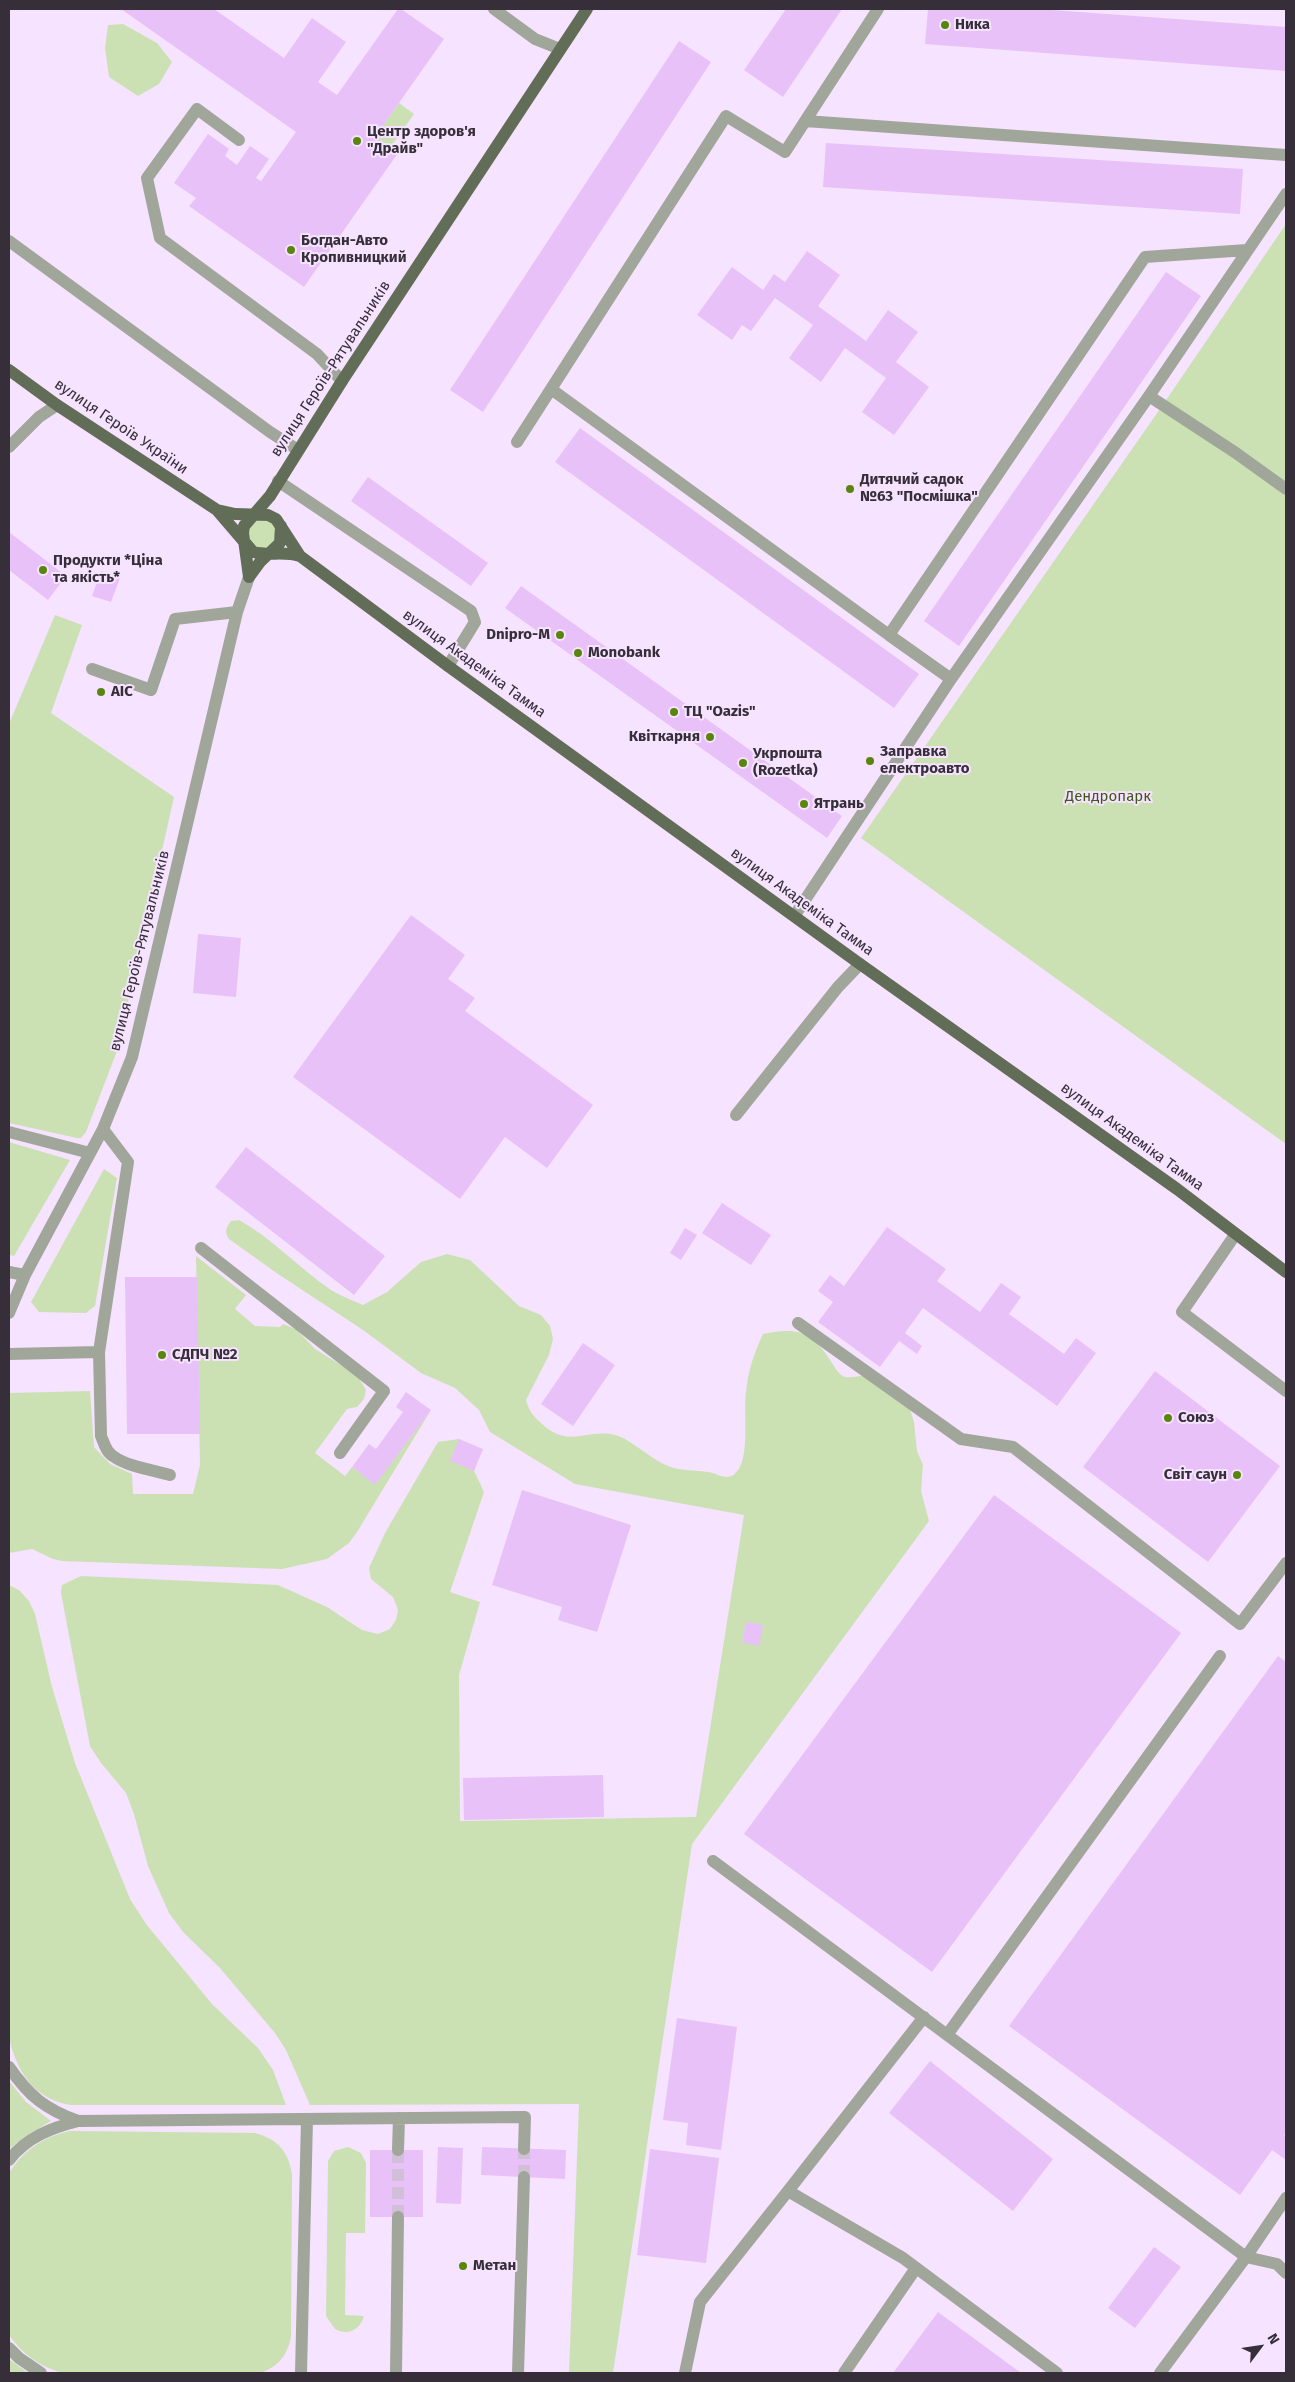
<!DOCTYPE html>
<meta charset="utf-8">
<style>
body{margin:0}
#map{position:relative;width:1295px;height:2382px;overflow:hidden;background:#f6e3ff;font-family:"Fira Sans",sans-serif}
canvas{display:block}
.frame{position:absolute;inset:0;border:10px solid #362e39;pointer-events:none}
.north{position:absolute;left:1235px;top:2322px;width:50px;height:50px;-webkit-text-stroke:4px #f6e3ff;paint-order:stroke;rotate:59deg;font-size:14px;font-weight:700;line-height:20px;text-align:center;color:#362e39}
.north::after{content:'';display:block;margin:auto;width:18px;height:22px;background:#362e39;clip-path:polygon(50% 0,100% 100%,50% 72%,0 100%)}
</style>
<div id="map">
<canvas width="1295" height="2382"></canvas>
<div class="frame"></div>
<div class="north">N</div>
</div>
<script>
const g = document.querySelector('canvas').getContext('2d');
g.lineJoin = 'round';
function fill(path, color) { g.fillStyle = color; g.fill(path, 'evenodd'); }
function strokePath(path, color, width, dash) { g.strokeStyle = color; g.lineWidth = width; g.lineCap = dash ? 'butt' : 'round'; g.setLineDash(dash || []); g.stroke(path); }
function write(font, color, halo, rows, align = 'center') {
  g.font = font + ' "Fira Sans",sans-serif'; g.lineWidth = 4; g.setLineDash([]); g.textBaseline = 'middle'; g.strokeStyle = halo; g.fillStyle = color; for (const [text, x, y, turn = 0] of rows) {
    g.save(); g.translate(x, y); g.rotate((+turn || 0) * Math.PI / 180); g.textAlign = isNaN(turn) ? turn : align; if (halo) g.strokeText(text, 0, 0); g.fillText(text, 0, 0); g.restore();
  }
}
fill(new Path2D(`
 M123,24L157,43L172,62L159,84L138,96L109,77L105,48L108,25Z
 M399,103L414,114L390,148L375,137Z
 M1286,224V1144L861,838L1162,406Z
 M257,518L277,525L273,548H251L247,526Z
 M55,615L82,625L51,713L174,797L117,1051L86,1132L81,1138H77L9,1123V724Z
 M9,1142L70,1160L14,1256L9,1255Z
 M104,1169L117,1178L95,1306L86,1313L39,1312L31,1302Z
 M239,1220C273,1239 299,1268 331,1290C341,1296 352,1300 363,1305L387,1292L421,1262L447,1254L470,1260L519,1306L541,1315L550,1326L553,1339L549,1355L526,1400C529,1410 532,1415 540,1422C568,1450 585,1428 615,1435C632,1439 654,1463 674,1468C685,1471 697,1470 708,1472C720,1474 729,1483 738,1470C750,1454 743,1412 746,1392C748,1371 754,1353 763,1334C799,1327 812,1331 832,1363C836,1369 838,1374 845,1377C851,1378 859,1376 865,1375L909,1406L914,1422L917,1451L923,1465L921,1491L929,1521L692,1844L613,2373H569L579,2104L310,2105L286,2050L275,2033L219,1967L183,1932L169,1913L148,1866L134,1814L126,1793L101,1763L90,1746L61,1593L62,1585L81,1576L278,1585L327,1607L362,1630L378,1634L390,1629L396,1620L398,1610L393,1597L371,1579L369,1568L385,1533L438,1442L459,1439L484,1492L450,1592L480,1602L459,1675L460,1821L696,1817L744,1515L575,1484L490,1432L479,1410L455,1388L421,1373L363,1330L278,1274L229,1239C224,1232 226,1228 231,1221Z
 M196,1256L246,1295L235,1309L255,1326L280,1327L283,1324L296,1329L315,1349L357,1375L366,1390L364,1399L357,1407L347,1409L315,1453L345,1476L352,1467L375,1484L431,1410L357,1532L349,1543L327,1559L282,1569L62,1561L53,1559L32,1549L9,1553L10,1393L90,1391L94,1447L110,1464L132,1474L133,1494H193L200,1465Z
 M9,1585L19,1590L29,1601L35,1614L52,1687L75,1763L130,1899L146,1924L212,2004L258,2048L273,2070L286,2105H71C35,2100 16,2071 9,2037Z
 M9,2081L26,2102L51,2121L27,2135L9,2149Z
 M70,2131L255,2133C278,2139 289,2152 292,2175L291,2337C287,2356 278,2367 260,2373H62C40,2366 23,2355 9,2335V2173C24,2150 43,2137 70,2131Z
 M348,2147L361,2153L366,2163L365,2233H346L345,2315L364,2316C360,2330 348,2336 335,2329L326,2316L328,2161L334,2151Z
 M9,2359L28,2373H9Z`), '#cbe1b4');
fill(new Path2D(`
 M121,9H214L284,58L312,18L346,42L318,82L337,95L398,9H401L444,39L375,137L398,153L304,287L189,206L196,198L174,183L208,134L229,149L225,156L237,165L250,146L269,159L256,178L261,181L296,132Z
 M786,9H842L783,97L744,70Z
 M928,9H1038L1286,27V71L925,44Z
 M679,41L711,62L483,412L450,390Z
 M826,143L1243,169L1240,214L823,187Z
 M807,251L840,275L818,306L866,341L888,310L918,332L896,362L929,387L894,435L862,412L886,378L845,348L821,382L789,358L813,325L775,298L751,331L742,325L732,340L697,315L732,267L763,290L774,274L785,282Z
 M1166,272L1201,296L959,646L924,621Z
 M580,428L919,674L894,708L555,462Z
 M368,477L488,563L471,586L351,501Z
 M9,532L66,576L48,600L9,570Z
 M101,571L120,578L111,602L92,596Z
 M521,586L842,816L827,838L505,608Z
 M411,915L465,955L448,979L475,998L465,1011L593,1105L547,1168L505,1137L460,1199L293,1077Z
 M198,934L241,938L236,997L193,993Z
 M246,1147L385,1256L354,1295L215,1187Z
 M722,1203L771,1235L751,1265L702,1233Z
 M887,1227L946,1269L937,1281L980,1312L1001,1283L1021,1297L1009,1314L1064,1354L1076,1338L1096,1353L1057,1406L923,1308L905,1333L922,1346L917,1354L899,1341L880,1367L818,1322L833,1302L818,1291L830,1275L844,1286Z
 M685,1228L697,1235L681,1260L670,1253Z
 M125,1277H197L200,1434H127Z
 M583,1343L615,1365L573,1426L541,1404Z
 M1155,1371L1280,1466L1208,1562L1083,1467Z
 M406,1392L431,1410L375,1485L352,1467L369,1444L376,1449L403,1412L396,1407Z
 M459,1439L483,1449L474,1471L450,1461Z
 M522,1490L631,1525L597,1632L558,1620L562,1607L492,1585Z
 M994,1495L1181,1633L932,1972L744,1834Z
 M746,1622L763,1625L759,1646L742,1642Z
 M1278,1656L1286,1662V2131L1284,2135L1286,2137V2160L1272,2150L1240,2195L1009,2026Z
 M603,1775L604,1817L464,1820L463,1778Z
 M677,2018L737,2027L721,2150L686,2145L688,2123L663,2120Z
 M930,2061L1053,2159L1013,2211L889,2113Z
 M438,2147L463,2148L461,2204L436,2203Z
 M482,2147L566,2150L565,2179L481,2175Z
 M650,2149L719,2158L706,2263L637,2255Z
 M370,2150H423V2217H370Z
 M1154,2247L1181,2267L1135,2328L1108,2308Z
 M938,2312L1021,2373H893Z`), '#e8c1f8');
strokePath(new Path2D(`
 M524,2177V2149
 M398,2217V2150`), '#d0bfd7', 12, [12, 6]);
strokePath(new Path2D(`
 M494,9L535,39L560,49
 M805,121L1286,155
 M239,140L197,109L147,178L160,238L317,354L342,381
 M9,241L270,432L298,450
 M551,389L889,635
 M1149,396L1236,453L1286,489
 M517,442L726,116L785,152L878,9
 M9,447L39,417L57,405
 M278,481L471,611L475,622L448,666
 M92,669L151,690L175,619L237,612
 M951,679L889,635L1145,257L1247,250
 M795,915L951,679L1149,396L1286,194
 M736,1115L838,987L860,964
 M9,1132L90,1153
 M1235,1235L1182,1312L1286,1391
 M201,1248L384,1391L340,1453
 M9,1272L25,1275
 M9,1313L25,1275L103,1129L132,1057L237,612L249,577
 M798,1323L961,1439L1013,1447L1240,1624L1286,1563
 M99,1352L101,1436C104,1443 106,1452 113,1456C128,1467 153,1470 170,1475
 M9,1354L99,1352L128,1162L103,1129
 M713,1861L1246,2257L1277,2264L1286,2273
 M924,2017L788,2191L903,2258L1057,2373
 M947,2035L1220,1656
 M9,2067C29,2096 45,2109 78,2121L525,2117L524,2149
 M398,2150L399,2118
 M9,2160C27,2137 51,2128 78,2121
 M9,2348L19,2358L41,2373
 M301,2373L307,2119
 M396,2373L398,2217
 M518,2373L524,2177
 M685,2373L700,2302L788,2191
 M844,2373L916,2268
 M1160,2373L1246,2257L1286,2198`), '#a0a69a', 12);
strokePath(new Path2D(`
 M9,370L57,405L217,510L253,552C269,556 285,551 300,556
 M217,510L235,514L268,515L276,519L300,556L448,666L860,964L1177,1189L1286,1272
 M249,577L243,533L244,526L270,496L342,381L587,9
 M249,577L260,562L280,543L281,526`), '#626d57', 12);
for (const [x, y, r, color] of [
 [945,25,5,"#59840e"],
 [357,141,5,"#59840e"],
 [291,250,5,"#59840e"],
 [850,489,5,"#59840e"],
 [43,570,5,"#59840e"],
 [560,635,5,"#59840e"],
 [578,653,5,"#59840e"],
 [101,692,5,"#59840e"],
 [674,712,5,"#59840e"],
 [710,737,5,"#59840e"],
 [870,761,5,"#59840e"],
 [743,763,5,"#59840e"],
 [804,804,5,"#59840e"],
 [162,1355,5,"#59840e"],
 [1168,1418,5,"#59840e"],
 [1237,1475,5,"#59840e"],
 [463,2266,5,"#59840e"]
]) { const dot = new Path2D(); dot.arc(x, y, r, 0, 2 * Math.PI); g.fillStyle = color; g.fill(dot); strokePath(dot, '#f6e3ff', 2); }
write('bold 15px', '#362e39', '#f6e3ff', [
 ["Ника",955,25],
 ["Центр здоров'я",367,132],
 ["\"Драйв\"",367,149],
 ["Богдан-Авто",301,241],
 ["Кропивницкий",301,258],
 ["Дитячий садок",860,480],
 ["№63 \"Посмішка\"",860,497],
 ["Продукти *Ціна",53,561],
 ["та якість*",53,578],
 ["Dnipro-M",550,635,"right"],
 ["Monobank",588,653],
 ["АІС",111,692],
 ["ТЦ \"Oazis\"",684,712],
 ["Квіткарня",700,737,"right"],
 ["Заправка",880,752],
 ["електроавто",880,769],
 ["Укрпошта",753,754],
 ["(Rozetka)",753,771],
 ["Ятрань",814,804],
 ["СДПЧ №2",172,1355],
 ["Союз",1178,1418],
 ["Світ саун",1227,1475,"right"],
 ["Метан",473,2266]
], 'left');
write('15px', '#362e39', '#f6e3ff', [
 ["вулиця Героїв-Рятувальників",331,369,-57],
 ["вулиця Героїв України",121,427,34],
 ["вулиця Академіка Тамма",474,664,36],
 ["вулиця Академіка Тамма",802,902,36],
 ["вулиця Героїв-Рятувальників",140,951,-76],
 ["вулиця Академіка Тамма",1132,1137,36]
]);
write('15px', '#3e581b', '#f6e3ff', [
 ["Дендропарк",1108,797]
]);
</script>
